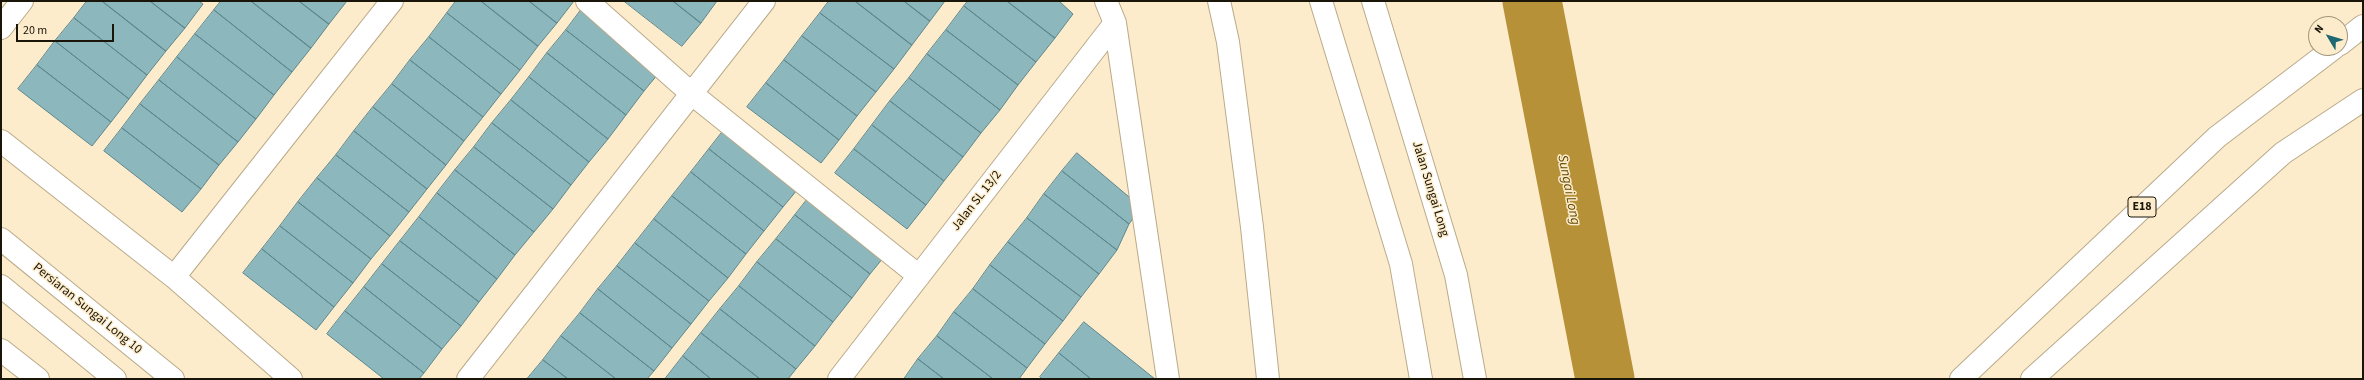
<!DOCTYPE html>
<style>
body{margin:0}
#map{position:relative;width:2364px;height:380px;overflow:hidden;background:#fceccb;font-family:"Source Sans 3",sans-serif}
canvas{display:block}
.frame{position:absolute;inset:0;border:2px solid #1a1509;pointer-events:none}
.north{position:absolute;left:2308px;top:16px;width:40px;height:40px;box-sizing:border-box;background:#fceccb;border:1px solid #a2967d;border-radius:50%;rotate:308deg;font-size:11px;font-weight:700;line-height:16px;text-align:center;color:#1a1509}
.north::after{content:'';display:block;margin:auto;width:14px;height:18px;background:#1d6871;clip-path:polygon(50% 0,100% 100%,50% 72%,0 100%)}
.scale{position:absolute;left:16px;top:24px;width:98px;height:18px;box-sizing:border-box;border:2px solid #1a1509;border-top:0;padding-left:5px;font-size:12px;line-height:14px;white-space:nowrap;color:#1a1509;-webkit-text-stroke:3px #fceccb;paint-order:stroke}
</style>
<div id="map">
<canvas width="2364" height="380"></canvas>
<div class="frame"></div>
<div class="north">N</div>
<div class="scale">20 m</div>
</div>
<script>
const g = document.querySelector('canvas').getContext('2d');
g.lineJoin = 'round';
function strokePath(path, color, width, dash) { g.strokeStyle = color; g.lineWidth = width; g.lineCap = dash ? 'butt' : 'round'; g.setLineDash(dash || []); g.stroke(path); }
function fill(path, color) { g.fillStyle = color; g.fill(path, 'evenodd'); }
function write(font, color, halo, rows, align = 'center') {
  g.font = font + ' "Source Sans 3",sans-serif'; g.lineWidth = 3; g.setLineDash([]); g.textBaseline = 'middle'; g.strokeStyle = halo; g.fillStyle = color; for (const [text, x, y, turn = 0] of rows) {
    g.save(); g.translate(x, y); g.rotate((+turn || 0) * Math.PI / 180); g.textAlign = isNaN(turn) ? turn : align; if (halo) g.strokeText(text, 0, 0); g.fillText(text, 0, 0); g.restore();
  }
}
strokePath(new Path2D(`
 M1532,1L1605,379`), '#b79137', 59);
const building = new Path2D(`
 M87,1H102L166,51L147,75L74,18Z
 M102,1H150L185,28L166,51Z
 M150,1H199L203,4L185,28Z
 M221,1H251L311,48L292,72L214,10Z
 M251,1H299L329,24L311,48Z
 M299,1H347L329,24Z
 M456,1H481L538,46L520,70L447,13Z
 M481,1H529L557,23L538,46Z
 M529,1H574L557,23Z
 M624,1H673L701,23L682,46Z
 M673,1H717L701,23Z
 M829,1H855L912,45L894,69L820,13Z
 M855,1H904L930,21L912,45Z
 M904,1H945L930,21Z
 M968,1H1007L1055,38L1036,62L964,6Z
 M1007,1H1059L1073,14L1055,38Z
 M584,6L663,68L644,91L566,30Z
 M964,6L1036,62L1018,85L946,30Z
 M214,10L292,72L274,95L195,34Z
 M447,13L520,70L501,94L429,37Z
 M820,13L894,69L876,92L802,36Z
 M74,18L147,75L129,99L55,41Z
 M566,30L644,91L626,115L547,53Z
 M946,30L1018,85L1000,110L927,54Z
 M195,34L274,95L256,119L177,57Z
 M802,36L876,92L857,116L784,60Z
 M429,37L501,94L483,117L410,60Z
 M55,41L129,99L111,122L37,65Z
 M547,53L626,115L608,139L529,77Z
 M927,54L1000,110L981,133L909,78Z
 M177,57L256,119L238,142L159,80Z
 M410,60L483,117L464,141L392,84Z
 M784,60L857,116L839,140L766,83Z
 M37,65L111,122L92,146L18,89Z
 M529,77L608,139L589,162L511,100Z
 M909,78L981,133L963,157L890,101Z
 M159,80L238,142L219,165L140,104Z
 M766,83L839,140L821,163L747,107Z
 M392,84L464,141L446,165L373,107Z
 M511,100L589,162L571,185L492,123Z
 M890,101L963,157L944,181L872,125Z
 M140,104L219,165L201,189L122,128Z
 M373,107L446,165L427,189L354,131Z
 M492,123L571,185L553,209L474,147Z
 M872,125L944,181L926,205L854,149Z
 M727,126L802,184L783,207L709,149Z
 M122,128L201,189L182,212L104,151Z
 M354,131L427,189L409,212L336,155Z
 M474,147L553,209L534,232L455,170Z
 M709,149L783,207L764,231L691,172Z
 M854,149L926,205L907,229L835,173Z
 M1077,153L1141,207L1129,224L1062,171Z
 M336,155L409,212L390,236L317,178Z
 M455,170L534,232L515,255L437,193Z
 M1062,171L1129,224L1117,250L1044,194Z
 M691,172L764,231L746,254L672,196Z
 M317,178L390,236L371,259L298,202Z
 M813,192L888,252L870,274L795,215Z
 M437,193L515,255L497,279L419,217Z
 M1044,194L1117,250L1099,274L1027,218Z
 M672,196L746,254L728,278L654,219Z
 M298,202L371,259L353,283L280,226Z
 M795,215L870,274L852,298L776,239Z
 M419,217L497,279L479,302L400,241Z
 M1027,218L1099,274L1081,297L1008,242Z
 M654,219L728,278L709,301L635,243Z
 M280,226L353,283L334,307L262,249Z
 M776,239L852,298L833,322L757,262Z
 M400,241L479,302L461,326L382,264Z
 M1008,242L1081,297L1063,321L990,265Z
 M635,243L709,301L691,324L617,266Z
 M262,249L334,307L316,330L243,273Z
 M757,262L833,322L815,346L739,286Z
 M382,264L461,326L442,349L364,287Z
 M990,265L1063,321L1045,344L973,289Z
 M617,266L691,324L672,348L598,289Z
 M739,286L815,346L796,369L720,309Z
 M364,287L442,349L424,373L345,311Z
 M598,289L672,348L654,371L580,313Z
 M973,289L1045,344L1027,368L954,312Z
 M720,309L796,369L788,379H760L701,333Z
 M345,311L424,373L419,379H384L327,334Z
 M954,312L1027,368L1019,379H993L937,336Z
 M580,313L654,371L647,379H616L561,336Z
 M1084,322L1155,379H1091L1059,353Z
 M701,333L760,379H711L683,356Z
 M561,336L616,379H568L543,360Z
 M937,336L993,379H944L918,359Z
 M1059,353L1091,379H1042L1040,377Z
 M683,356L711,379H665Z
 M918,359L944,379H904Z
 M543,360L568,379H527Z`);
fill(building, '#8cb7bd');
strokePath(building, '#5d878d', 1);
const minor = new Path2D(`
 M587,1L692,94L919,276
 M1106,1L1115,23L1168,379
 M1321,1L1401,264L1421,379
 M1373,1L1456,275L1475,379
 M1,28L22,1
 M1,141L174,277L291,379
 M1,239L173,379
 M174,277L392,1
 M1,286L115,379
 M1,350L38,379
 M468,379L764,1
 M839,379L1115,23`);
const highway = new Path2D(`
 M1219,1L1228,42L1252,227L1268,379
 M2340,44L2363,26
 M1961,379L2217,137L2334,48
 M2032,379L2283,153L2363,100`);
strokePath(minor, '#b9aa8a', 24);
strokePath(highway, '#b9aa8a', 24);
strokePath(minor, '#fff', 22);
strokePath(highway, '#fff', 22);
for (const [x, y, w] of [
 [2142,207,28]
]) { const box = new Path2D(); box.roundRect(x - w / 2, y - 10, w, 20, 3); g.fillStyle = '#fceccb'; g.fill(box); strokePath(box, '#1a1509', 1); }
write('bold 12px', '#1a1509', null, [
 ["E18",2142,207]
]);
write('13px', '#1a1509', '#fceccb', [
 ["Jalan Sungai Long",1430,189,73],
 ["Jalan SL 13/2",977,201,-52],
 ["Persiaran Sungai Long 10",87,309,39]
]);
write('italic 14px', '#624800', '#fceccb', [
 ["Sungai Long",1568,190,79]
]);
</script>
